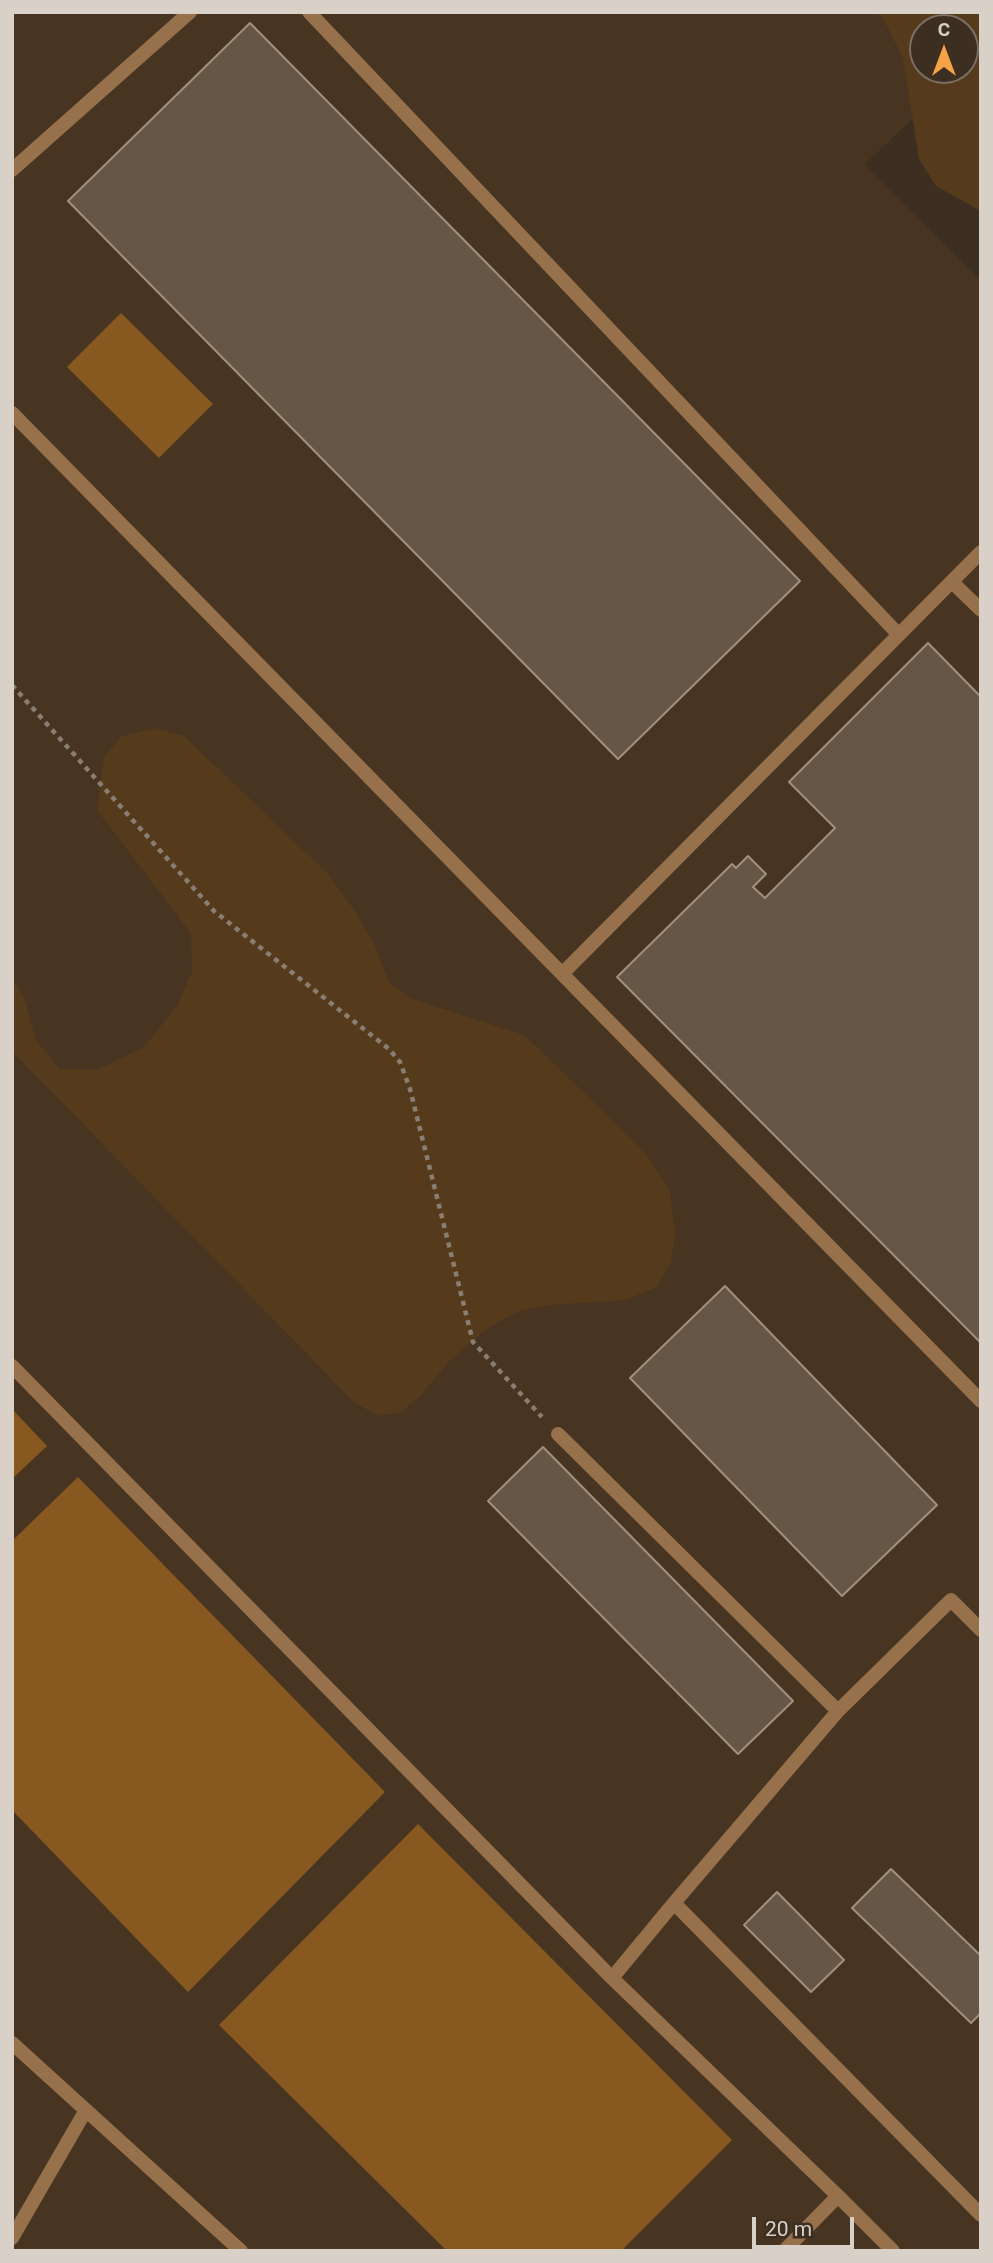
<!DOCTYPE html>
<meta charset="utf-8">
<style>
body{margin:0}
#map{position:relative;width:993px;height:2263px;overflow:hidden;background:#3c2e20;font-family:Roboto,sans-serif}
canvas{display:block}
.frame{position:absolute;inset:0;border:14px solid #d9d0c7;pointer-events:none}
.north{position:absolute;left:909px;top:14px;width:70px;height:70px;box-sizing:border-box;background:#3c2e20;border:2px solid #7b6f63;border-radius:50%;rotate:0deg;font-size:19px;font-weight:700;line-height:28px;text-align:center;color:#d9d0c7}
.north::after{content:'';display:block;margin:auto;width:24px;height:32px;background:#f5a345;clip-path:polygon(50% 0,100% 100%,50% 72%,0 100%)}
.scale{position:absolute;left:752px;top:2217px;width:102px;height:32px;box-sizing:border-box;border:4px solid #d9d0c7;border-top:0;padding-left:9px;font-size:21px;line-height:24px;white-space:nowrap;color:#d9d0c7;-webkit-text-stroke:5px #3c2e20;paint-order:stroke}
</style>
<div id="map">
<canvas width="993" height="2263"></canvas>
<div class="frame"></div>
<div class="north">С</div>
<div class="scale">20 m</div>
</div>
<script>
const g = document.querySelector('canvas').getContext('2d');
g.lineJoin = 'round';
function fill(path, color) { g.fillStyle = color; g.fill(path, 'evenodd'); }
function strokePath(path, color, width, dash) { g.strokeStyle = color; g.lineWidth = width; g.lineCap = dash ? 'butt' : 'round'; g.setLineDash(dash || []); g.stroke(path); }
fill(new Path2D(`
 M12,12H876L923,58V70L949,84L865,164L981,281V2251H12Z`), '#483521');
fill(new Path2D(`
 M876,12H981V211L936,186L919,159L903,58L884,20ZM923,28H965V70H923Z
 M154,728L184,736L328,874L357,914L376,948L389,982L409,998L524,1035L644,1151L670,1191L675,1234L671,1262L656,1287L626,1300L550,1305L520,1311L489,1327L448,1362L422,1394L401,1412L378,1416L354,1402L12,1051V980L23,995L36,1040L59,1069L97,1070L144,1047L177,1006L192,972L191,933L97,810L104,758L121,737Z`), '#563a1c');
fill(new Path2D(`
 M121,313L213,404L159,458L67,367Z
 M12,1409L47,1446L12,1479Z
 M78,1477L385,1792L188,1992L12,1810V1541Z
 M418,1824L732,2140L621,2251H447L219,2025Z`), '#885821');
const building = new Path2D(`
 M250,23L800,581L618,759L68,201Z
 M928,643L981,697V1343L617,977L732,864L736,868L748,856L766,874L753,887L765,898L835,828L789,782Z
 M725,1286L937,1505L842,1596L630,1378Z
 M543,1447L793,1701L738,1754L488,1501Z
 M891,1869L981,1956V2013L971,2023L852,1908Z
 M777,1892L844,1960L811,1992L744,1925Z`);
fill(building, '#665646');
strokePath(building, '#a1907f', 2);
strokePath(new Path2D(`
 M12,685L214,911L389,1049L400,1062L410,1089L473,1342L542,1417`), '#897e72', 4.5, [5, 5]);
strokePath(new Path2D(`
 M309,12L899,635
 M12,170L190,12
 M12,413L981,1401
 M952,582L981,610
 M562,974L981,552
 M12,1366L612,1978L838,2196L784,2251
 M558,1434L838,1711
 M981,1630L951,1600L838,1711L674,1903L981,2215
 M612,1978L674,1903
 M12,2043L241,2251
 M838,2196L893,2251
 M12,2238L86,2110`), '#96714c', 14);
</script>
